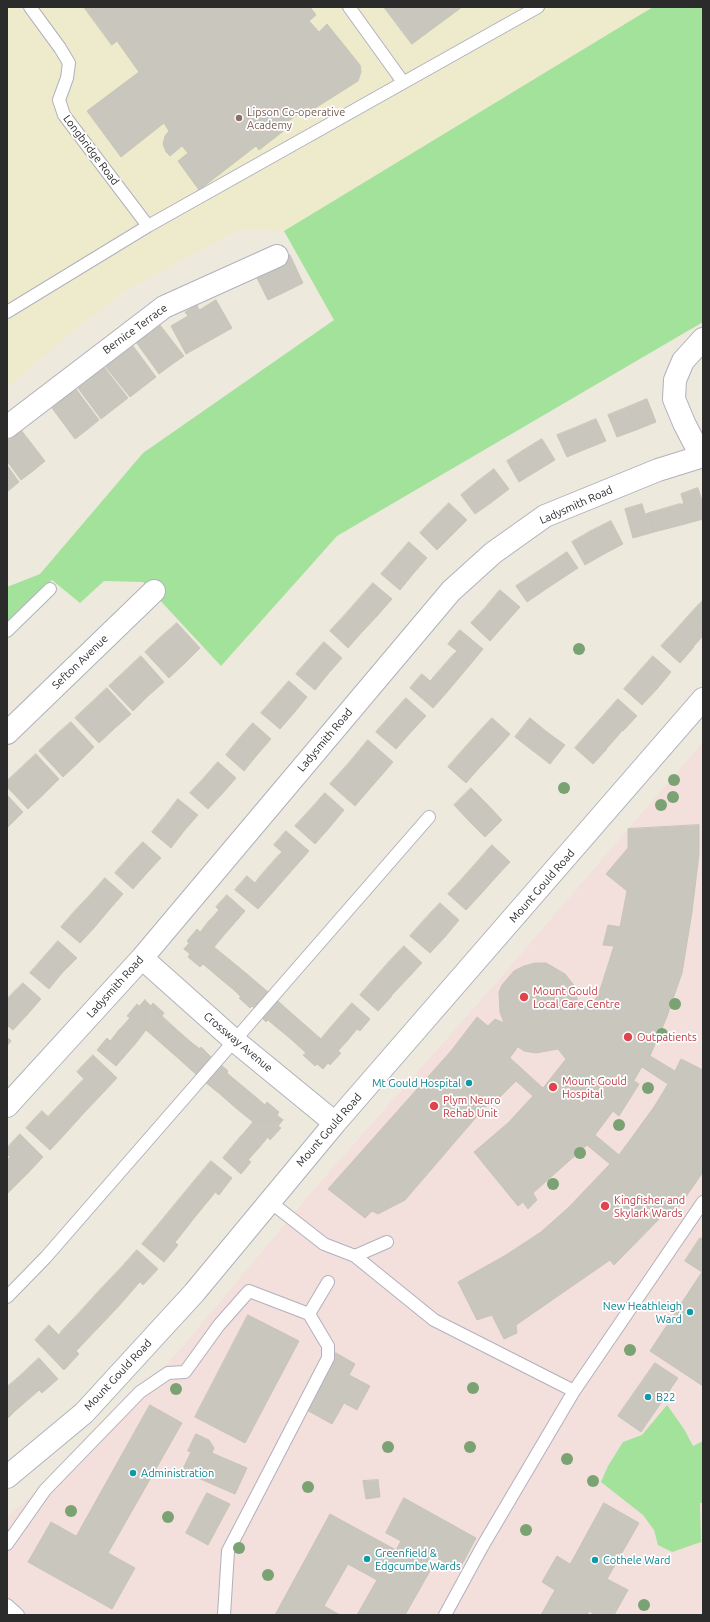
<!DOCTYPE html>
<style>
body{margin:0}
#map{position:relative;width:710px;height:1622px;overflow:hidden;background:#ede9dd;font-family:Ubuntu,sans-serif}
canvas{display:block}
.frame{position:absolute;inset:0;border:8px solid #2b2b2b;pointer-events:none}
</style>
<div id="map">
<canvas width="710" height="1622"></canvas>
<div class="frame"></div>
</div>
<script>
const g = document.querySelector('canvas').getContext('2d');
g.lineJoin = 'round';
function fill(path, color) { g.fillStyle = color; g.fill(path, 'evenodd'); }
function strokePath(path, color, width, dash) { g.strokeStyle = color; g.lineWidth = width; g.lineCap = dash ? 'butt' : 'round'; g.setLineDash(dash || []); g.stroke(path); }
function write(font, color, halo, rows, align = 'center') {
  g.font = font + ' Ubuntu,sans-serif'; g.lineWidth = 3.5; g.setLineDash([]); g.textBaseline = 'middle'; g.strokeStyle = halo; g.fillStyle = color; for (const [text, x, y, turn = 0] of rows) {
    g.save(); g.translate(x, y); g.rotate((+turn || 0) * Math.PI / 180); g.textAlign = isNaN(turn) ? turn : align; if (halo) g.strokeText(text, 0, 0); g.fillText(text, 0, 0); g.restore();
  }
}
fill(new Path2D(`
 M7,7H653L284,231L239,229L120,294L60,342L7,388Z`), '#eeebcd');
fill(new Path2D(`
 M703,742V1610L700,1615H7V1517L84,1451L180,1350L311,1193L497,982Z`), '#f3dfdb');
fill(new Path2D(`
 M653,7H703V322L337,536L221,666L143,582L104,581L80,603L52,580L7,622V587L40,574L143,453L334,320L284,231Z
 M667,1405L684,1429L693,1446L703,1441V1503H700L701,1542L672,1552L658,1545L654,1530L643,1515L601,1482L608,1466L623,1442L642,1435Z`), '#a3e29a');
const building = new Path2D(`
 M84,7H310L316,15L309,21L319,32L327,24L360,65L361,72L358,81L309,112L306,108L282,126L286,129L259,150L256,146L199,190L178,161L188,153L182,146L170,156L166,152L163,144L165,136L169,131L164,123L121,157L87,111L139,72L117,41L112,45Z
 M384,7H462L412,44Z
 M290,255L303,283L285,292L272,264Z
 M272,264L285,292L268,300L254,272Z
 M216,300L232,328L186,354L171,326L188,316L185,312L197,305L199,310Z
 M160,325L184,356L171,365L148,334Z
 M148,334L171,365L159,374L136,342Z
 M133,346L156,377L143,387L119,356Z
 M119,356L143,387L130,397L105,366Z
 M104,367L128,398L115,408L91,377Z
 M91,377L115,408L101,419L78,388Z
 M76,389L99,420L88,429L63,398Z
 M63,398L88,429L75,439L52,408Z
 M647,399L656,422L636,430L628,407Z
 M628,407L636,430L617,437L608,415Z
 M596,419L606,441L586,449L577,427Z
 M577,427L586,449L567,457L557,435Z
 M21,430L45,461L33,471L9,440Z
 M542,439L555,460L537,471L524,450Z
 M9,440L33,471L21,480L7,461V441Z
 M524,450L537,471L519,482L507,461Z
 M7,465L19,482L7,492Z
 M494,469L509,489L492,502L477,482Z
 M477,482L492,502L475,514L461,495Z
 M698,488L703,504V519L685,524L680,504H684L681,494Z
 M449,503L467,520L452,535L434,518Z
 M642,504L645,514L649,513L654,532L633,538L625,509Z
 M680,504L685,524L654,532L649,513Z
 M434,518L452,535L437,550L420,533Z
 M611,521L623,544L604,554L591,531Z
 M591,531L604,554L585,565L572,542Z
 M409,542L427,558L413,574L395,558Z
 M567,552L578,568L552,585L542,569Z
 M395,558L413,574L400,590L381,574Z
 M542,569L552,585L527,602L516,586Z
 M373,583L392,599L378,615L359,599Z
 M500,590L520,607L505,624L486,607Z
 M359,599L378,615L362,632L344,616Z
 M703,600V624L691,613Z
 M486,607L505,624L490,641L471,623Z
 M691,613L703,624V636L693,647L675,631Z
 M344,616L362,632L348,648L330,631Z
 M177,623L200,648L185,663L161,637Z
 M460,630L483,649L469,666L454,654L457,651L448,644Z
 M675,631L694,647L680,663L661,646Z
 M161,637L185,663L169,678L145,652Z
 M324,642L342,658L328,674L310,658Z
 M454,654L469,666L448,691L433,678Z
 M141,656L164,682L148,696L125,671Z
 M653,656L671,672L657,689L638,673Z
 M310,658L328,674L315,690L296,674Z
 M125,671L148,696L133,711L109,686Z
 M638,673L657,689L642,705L624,689Z
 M422,674L430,681L433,678L448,691L433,708L410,688Z
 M289,681L307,697L294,713L275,697Z
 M107,688L131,714L115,728L91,703Z
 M275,697L294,713L280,729L261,713Z
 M406,698L426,716L411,732L391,715Z
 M618,699L637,716L623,731L604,715Z
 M91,703L115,728L99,743L75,718Z
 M391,715L411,732L396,749L376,732Z
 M604,715L622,731L607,748L589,732Z
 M492,718L510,734L496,750L478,733Z
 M530,718L547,732L533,751L515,737Z
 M71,722L94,747L79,762L55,736Z
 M253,723L271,739L257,755L239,739Z
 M547,732L565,745L550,764L533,751Z
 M589,732L607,749L593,764L575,748Z
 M478,733L496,750L480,767L462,751Z
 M55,736L79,762L63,777L39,751Z
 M239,739L257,755L244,771L226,755Z
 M368,740L393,762L374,784L349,763Z
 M462,751L480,767L466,783L448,767Z
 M36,754L59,779L44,794L20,769Z
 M218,762L236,778L222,794L204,778Z
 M349,763L374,784L355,806L330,784Z
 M20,769L44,794L28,809L7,787V781Z
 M204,778L222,794L208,809L190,793Z
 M471,788L487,804L469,821L454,805Z
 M325,793L344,810L330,827L310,810Z
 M7,795L23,812L8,827H7Z
 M178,799L198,815L184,831L165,816Z
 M487,804L502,820L485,837L469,821Z
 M310,810L330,827L315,844L295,826Z
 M165,816L184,831L171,848L152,832Z
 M699,825V854L692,912L682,973L666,1019L650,1056L675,1071L681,1059L703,1070V1172L672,1217L666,1212L614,1265L610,1260L516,1325L517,1333L504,1339L492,1315L477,1320L458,1282L506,1255L541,1232L569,1207L610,1164L587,1145L533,1193L537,1200L528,1209L523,1202L518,1206L474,1152L508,1123L533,1096L516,1081L498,1099L491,1100L405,1200L378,1214L372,1211L365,1218L328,1189L451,1051L477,1017L488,1026L495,1019L504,1023L500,1012L499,992L502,985L514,971L524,966L535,963H546L565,974L573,984L578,1002L592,1006L600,990L614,946L603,945L608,925L620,927L627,891L606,874L628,848V829ZM518,1047L524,1051L536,1053L558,1049L566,1059L543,1088L510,1058ZM642,1067L668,1084L654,1107L619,1155L595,1135L613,1111L619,1116L639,1084L634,1081Z
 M286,831L309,851L294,868L279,855L282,852L274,845Z
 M143,842L161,858L147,873L129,857Z
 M492,845L510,862L496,877L478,861Z
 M279,855L294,868L273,892L258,879Z
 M129,857L147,873L133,889L115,873Z
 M478,861L496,877L480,895L462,879Z
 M247,876L255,883L258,879L273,892L258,909L235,890Z
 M105,878L123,894L109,910L91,894Z
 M462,879L480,895L466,910L448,894Z
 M91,894L109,910L94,928L75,911Z
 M227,895L245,911L225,934L209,921L219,910L216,907Z
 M440,903L459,920L445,937L425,919Z
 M75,911L94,928L80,943L61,927Z
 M425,919L445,937L430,953L410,936Z
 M209,921L225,934L214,947L184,949L189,943L187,941L197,929L200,932Z
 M58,941L77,958L62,973L44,957Z
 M404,946L422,963L408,978L389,962Z
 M214,947L230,960L217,976L203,964L200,967L188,957L190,954L184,949Z
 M44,957L62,973L49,989L30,973Z
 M230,960L247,974L234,990L217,976Z
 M389,962L408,978L392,995L374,979Z
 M247,974L268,992L254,1008L252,1006L250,1008L239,998L241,997L234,990Z
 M374,979L392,996L378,1011L360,995Z
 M23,983L41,999L27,1015L8,998Z
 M268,992L289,1011L275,1026L268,1020L266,1022L255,1011L256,1010L254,1008Z
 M8,998L27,1015L13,1030L7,1025V1000Z
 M145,1000L146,1030L136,1043L120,1029L130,1018L127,1016L137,1004L139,1006Z
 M145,1000L151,1006L153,1003L164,1013L162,1016L176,1029L162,1044L146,1030Z
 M352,1003L370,1019L360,1031L357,1029L348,1040L332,1026Z
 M289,1011L305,1025L292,1040L275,1026Z
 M305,1025L321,1039L323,1069L317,1064L315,1066L303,1055L306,1053L292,1040Z
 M332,1026L348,1040L338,1051L341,1053L330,1065L328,1063L323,1069L321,1039Z
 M120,1029L136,1043L116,1066L97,1050L107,1038L110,1041Z
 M176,1029L192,1043L179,1059L162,1044Z
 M7,1037L11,1041L7,1046Z
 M192,1043L200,1049L201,1047L212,1058L199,1077L179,1059Z
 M93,1055L117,1078L101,1095L77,1072Z
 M217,1061L228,1071L227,1073L234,1079L221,1095L199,1077Z
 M84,1079L101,1095L83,1114L66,1098Z
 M234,1079L251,1093L237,1109L221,1095Z
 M251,1093L265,1105L267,1102L279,1112L277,1115L283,1120L253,1122L237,1109Z
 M66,1098L83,1114L66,1133L48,1117Z
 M42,1111L66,1133L50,1150L26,1128Z
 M283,1120L278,1126L281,1128L270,1140L268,1137L258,1149L242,1135L253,1122Z
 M20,1134L43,1157L27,1174L7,1154V1148Z
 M242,1135L258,1149L248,1160L251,1162L241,1174L223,1158Z
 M10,1157L27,1174L8,1193L7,1191V1161Z
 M211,1161L232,1178L219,1195L215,1192L213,1195L195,1180Z
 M195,1180L213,1195L195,1217L177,1202Z
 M177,1202L195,1217L177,1240L158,1225Z
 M158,1225L177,1240L175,1242L178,1245L164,1262L142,1244Z
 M700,1238L703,1239V1386L650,1351L702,1272L685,1261Z
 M137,1250L158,1269L143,1285L140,1282L138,1284L121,1268Z
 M121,1268L138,1284L118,1307L100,1290Z
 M100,1290L118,1307L98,1328L81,1311Z
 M81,1311L98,1328L78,1349L61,1332Z
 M248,1315L299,1341L245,1443L195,1417Z
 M49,1325L59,1335L61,1332L78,1349L76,1351L79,1354L64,1370L35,1340Z
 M336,1353L355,1364L349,1375L370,1386L357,1410L344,1403L332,1424L305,1409Z
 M39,1358L58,1379L42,1393L39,1390L37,1392L21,1375Z
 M655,1363L678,1378L641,1432L618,1416Z
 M21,1375L37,1392L15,1411L7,1403V1387Z
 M7,1403L15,1411L7,1419Z
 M150,1405L182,1423L108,1553L135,1568L112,1609L28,1562L51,1522L76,1536Z
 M196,1434L209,1440L214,1448L212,1453L247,1468L235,1494L182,1471L191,1452L188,1451Z
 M378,1480L380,1497L366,1499L363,1481Z
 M207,1493L230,1504L208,1545L186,1533Z
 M404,1498L476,1538L459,1570L431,1555L425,1566L431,1569L405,1615H357L377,1580L348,1564L324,1606L340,1615H275L330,1514L396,1550L401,1541L386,1533Z
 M604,1503L639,1523L607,1579L628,1590L614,1615H595L589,1611L587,1615H541L555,1590L542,1582L557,1556L570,1564Z`);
fill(building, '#c8c6bd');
strokePath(building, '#c8c6b7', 1);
const lane = new Path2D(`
 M30,7L60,48L69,63L67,78L59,100L64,115L148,226
 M349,7L403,82
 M7,312L148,226L538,7
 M7,631L50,589
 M269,1201L324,1244L355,1256L387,1242
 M355,1256L434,1320L574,1391
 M7,1297L46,1257L429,817
 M7,1544L45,1490L140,1392L168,1373L185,1372L219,1325L249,1291L309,1314L328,1282
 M7,1605L18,1615
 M224,1615L228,1551L328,1358V1346L309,1314
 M445,1615L482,1547L574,1391L703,1202`);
const street = new Path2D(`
 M7,427L164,307L277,256
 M701,456L684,423L674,399L675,380L683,361L703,339
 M7,733L154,591
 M142,958L235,1041L335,1123
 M7,1106L142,958L451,591L493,553L545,516L658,470L703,456
 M7,1477L84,1413L194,1293L335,1123L703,699`);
strokePath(lane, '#b1b1be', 14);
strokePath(street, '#b1b1be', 24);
strokePath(lane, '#fff', 12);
strokePath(street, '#fff', 22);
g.fillStyle = '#7aa273';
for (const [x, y] of [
 [579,649],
 [674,780],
 [564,788],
 [673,797],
 [661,805],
 [675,1004],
 [662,1034],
 [648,1088],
 [619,1125],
 [580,1153],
 [553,1184],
 [630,1350],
 [473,1388],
 [176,1389],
 [388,1447],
 [470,1447],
 [567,1459],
 [593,1481],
 [308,1487],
 [71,1511],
 [168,1517],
 [526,1530],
 [239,1548],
 [268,1575],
 [644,1605]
]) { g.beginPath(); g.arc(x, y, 6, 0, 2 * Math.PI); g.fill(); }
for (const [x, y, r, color] of [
 [239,118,4,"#8d6e63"],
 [524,997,5,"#e0444e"],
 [628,1037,5,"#e0444e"],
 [469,1083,4,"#0f9aa8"],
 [553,1087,5,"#e0444e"],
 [434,1106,5,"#e0444e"],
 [605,1206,5,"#e0444e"],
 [690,1312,4,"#0f9aa8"],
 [648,1397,4,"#0f9aa8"],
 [133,1473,4,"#0f9aa8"],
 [367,1559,4,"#0f9aa8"],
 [595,1560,4,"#0f9aa8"]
]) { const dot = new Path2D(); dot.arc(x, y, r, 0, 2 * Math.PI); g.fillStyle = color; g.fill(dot); strokePath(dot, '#fff', 1.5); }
write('11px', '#785e54', '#fff', [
 ["Lipson Co-operative",247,112],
 ["Academy",247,125]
], 'left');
write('11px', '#2b2b2b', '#fff', [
 ["Longbridge Road",91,150,53],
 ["Bernice Terrace",135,329,-36],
 ["Ladysmith Road",576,505,-24],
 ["Sefton Avenue",80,662,-44],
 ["Ladysmith Road",325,740,-50],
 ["Mount Gould Road",542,886,-49],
 ["Ladysmith Road",115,987,-48],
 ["Crossway Avenue",238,1042,40],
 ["Mount Gould Road",329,1130,-49],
 ["Mount Gould Road",118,1375,-47]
]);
write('11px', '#be3a42', '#fff', [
 ["Mount Gould",533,991],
 ["Local Care Centre",533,1004],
 ["Outpatients",637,1037],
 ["Mount Gould",562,1081],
 ["Hospital",562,1094],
 ["Plym Neuro",443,1100],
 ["Rehab Unit",443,1113],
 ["Kingfisher and",614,1200],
 ["Skylark Wards",614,1213]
], 'left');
write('11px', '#0d838f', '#fff', [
 ["Mt Gould Hospital",461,1083,"right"],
 ["New Heathleigh",682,1306,"right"],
 ["Ward",682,1319,"right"],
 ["B22",656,1397],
 ["Administration",141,1473],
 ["Greenfield &",375,1553],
 ["Edgcumbe Wards",375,1566],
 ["Cothele Ward",603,1560]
], 'left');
</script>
